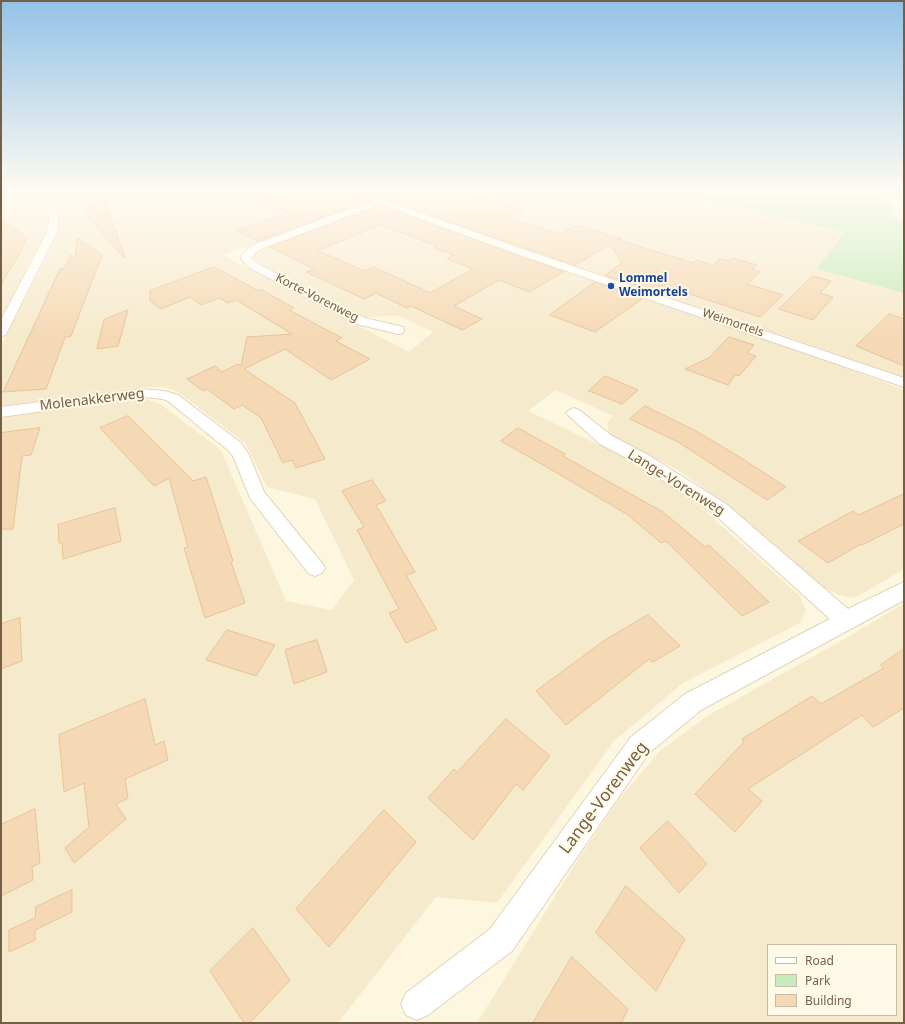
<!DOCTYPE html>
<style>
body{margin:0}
#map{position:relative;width:905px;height:1024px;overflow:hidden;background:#fef7df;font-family:"Noto Sans",sans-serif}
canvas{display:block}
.frame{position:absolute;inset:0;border:2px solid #755f46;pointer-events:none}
.legend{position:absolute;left:767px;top:944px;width:130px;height:72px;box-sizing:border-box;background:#fffae7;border:1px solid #c8bca7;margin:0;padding:5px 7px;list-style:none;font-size:12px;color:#755f46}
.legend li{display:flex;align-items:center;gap:8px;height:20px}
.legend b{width:20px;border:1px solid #c8bca7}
</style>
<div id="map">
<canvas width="905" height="1024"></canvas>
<div class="frame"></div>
<ul class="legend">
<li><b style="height:5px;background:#fff"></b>Road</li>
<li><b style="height:11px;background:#c8ebbd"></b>Park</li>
<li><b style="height:11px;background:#f5d9b5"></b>Building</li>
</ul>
</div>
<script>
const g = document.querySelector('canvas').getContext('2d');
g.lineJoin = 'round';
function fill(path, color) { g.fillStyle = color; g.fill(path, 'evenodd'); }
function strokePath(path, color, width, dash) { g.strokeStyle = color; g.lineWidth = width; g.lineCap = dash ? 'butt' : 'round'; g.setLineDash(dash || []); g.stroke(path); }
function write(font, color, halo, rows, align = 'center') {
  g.font = font + ' "Noto Sans",sans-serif'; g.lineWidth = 4; g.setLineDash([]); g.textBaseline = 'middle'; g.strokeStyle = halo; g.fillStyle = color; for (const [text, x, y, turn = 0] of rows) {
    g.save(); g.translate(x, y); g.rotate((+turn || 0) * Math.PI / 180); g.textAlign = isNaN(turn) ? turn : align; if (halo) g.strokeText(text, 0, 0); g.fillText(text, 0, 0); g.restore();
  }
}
fill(new Path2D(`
 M1,193H32L42,202L47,211L48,222L45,233L1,317Z
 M48,193H346L363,199L357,206L223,255L409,352L433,332L399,316L366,317L259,263L254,257L258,251L366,210L385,207L515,254L804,352L904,390V569L855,598L838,595L824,588L726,504L678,470L609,435L607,423L613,416L556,390L528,411L612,451L659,478L705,511L800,596L806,611L800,623L683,683L614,741L497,903L436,897L338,1023H1V417L141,398L159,403L221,450L286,601L332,610L354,580L315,499L267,487L245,443L178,392L164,387H147L1,406V346L51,249L58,232L60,220L59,208Z
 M366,193H683L845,232L904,291V378L811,345L522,249Z
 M904,603V1023H477L577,861L619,799L660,751L707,716L855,633ZM768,945H896V1015H768Z`), '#f6eacd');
fill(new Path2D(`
 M685,193H887L882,202L895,205L888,216L904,220V293L817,269L845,232L683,194Z`), '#c8ebbd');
const building = new Path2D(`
 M288,193H351L354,196L367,201L258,241L236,231L288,212L262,201Z
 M367,193H469L524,211L508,218L560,234L577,225L622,239L619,240L693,263L696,260L713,265L720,259L729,261L732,258L757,265L752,269L760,272L747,284L783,295L760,317L662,285L652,291L605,275L622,263L610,245L575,265Z
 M105,202L125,257L124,258L86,215L90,205Z
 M380,206L520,256L564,272L529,292L499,280L454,306L482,319L462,330L411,306L407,308L376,293L364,299L306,272L314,269L270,247ZM381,225L437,246L434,248L454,255L447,259L473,269L430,293L374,267L365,271L318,251Z
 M1,219L27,237L21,251L1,284Z
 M77,238L102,255L71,336L65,337L46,389L3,392L60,269L65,268L71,255L75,258Z
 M214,267L257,290H262L294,308L289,310L342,338L336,341L370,359L331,380L285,349L244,369L295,403L325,459L296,468L292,460L283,463L261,418L242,405L234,409L207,389L203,391L187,379L215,366L222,372L238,364L241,366L247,337L292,334L236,300L228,303L219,298L201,305L190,297L161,309L150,301V291Z
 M813,276L831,281L820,293L833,297L813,320L779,309Z
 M595,282L642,299L595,332L550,315Z
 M128,310L118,346L97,349L104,320Z
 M890,314L904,319V366L856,346Z
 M729,337L754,345L747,353L756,356L739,376L735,375L728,385L685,369L709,358Z
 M605,376L615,380L638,390L622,404L589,391Z
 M645,406L694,430L738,456L786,487L767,500L678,442L630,419Z
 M128,416L193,481L206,477L233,561L231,562L245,603L205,618L184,548L188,547L169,478L154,486L100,428Z
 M40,428L31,455L22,456L13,529H1V433Z
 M518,428L565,454L563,456L663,512L705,547L709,545L769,602L742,616L666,541L661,543L628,515L559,474L501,441Z
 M372,480L386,501L376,505L415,572L406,575L437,629L406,643L389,613L399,609L357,530L364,527L342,491Z
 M904,494V524L862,545L861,544L828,563L798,541L853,511L858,515Z
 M115,508L121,541L63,559L62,543H59L58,525Z
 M648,615L680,646L653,662L649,659L566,725L536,691L602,642Z
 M20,618L22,661L1,669V624Z
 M227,630L275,645L256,676L206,660Z
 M317,640L327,672L294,684L285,650Z
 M904,649V708L873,727L862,715L748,789L762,801L735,832L695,794L744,742L742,739L812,696L821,704L884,668L881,665Z
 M145,699L155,745L164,741L168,760L125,779L128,798L116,804L126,819L74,863L65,848L89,827L84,783L64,792L59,735Z
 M506,719L550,756L523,790L516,784L473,840L428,798L454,769L457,772Z
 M35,809L40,863L32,867L33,880L1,896V825Z
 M384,810L416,842L329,947L296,909Z
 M668,821L707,864L679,893L640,848Z
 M626,886L685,939L656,991L596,933Z
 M72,890V912L35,930V940L9,952V930L35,918L36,907Z
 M253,928L290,980L250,1023H244L210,971Z
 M572,957L628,1009L621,1023H533Z`);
fill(building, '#f5d9b5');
strokePath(building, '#e8c395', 1);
const minor = new Path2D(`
 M36,193H45C58,204 60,216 57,232L7,332L6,335L1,336V320L47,232C49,222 51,211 44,202C42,199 38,196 36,193Z
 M352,193H364L528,251L904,378V387L520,255L380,204L266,247L256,252L251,258L258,264L365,318L403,327L404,330L403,333L398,334L357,324L250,268L241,259V256L248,248L258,243L371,201L354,195Z
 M142,389L165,391L178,395L241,443L249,455L264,492L322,563L325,568L322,573L315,576L308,573L250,498L233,456L229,451L168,401L163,399L142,397L1,417V407Z
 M574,408L579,410L612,436L648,455L726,504L848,609L904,582V600L701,710L649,753L512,951L428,1015L417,1020L406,1015L401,1004L406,993L490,929L631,737L685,694L830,619L714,514L636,463L600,444L569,416L566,413L569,410Z`);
strokePath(minor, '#e2d4bb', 2);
fill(minor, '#fff');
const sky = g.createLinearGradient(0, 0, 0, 336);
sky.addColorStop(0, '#93c2e8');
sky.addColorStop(0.57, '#fffbf1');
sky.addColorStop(1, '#fffbf100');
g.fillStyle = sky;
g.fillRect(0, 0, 905, 336);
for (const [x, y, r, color] of [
 [611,286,4,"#1a4fb4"]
]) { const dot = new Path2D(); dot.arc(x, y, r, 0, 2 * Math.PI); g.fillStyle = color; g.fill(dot); strokePath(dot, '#fffae7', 1.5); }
write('bold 12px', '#164399', '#fffae7', [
 ["Lommel",619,279],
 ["Weimortels",619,293]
], 'left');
write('12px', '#755f46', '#fffae7', [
 ["Korte-Vorenweg",317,298,27],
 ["Weimortels",733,323,19]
]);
write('14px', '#755f46', '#fffae7', [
 ["Molenakkerweg",92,400,-7],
 ["Lange-Vorenweg",676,483,32]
]);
write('17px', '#755f46', '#fffae7', [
 ["Lange-Vorenweg",604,798,-53]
]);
</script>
